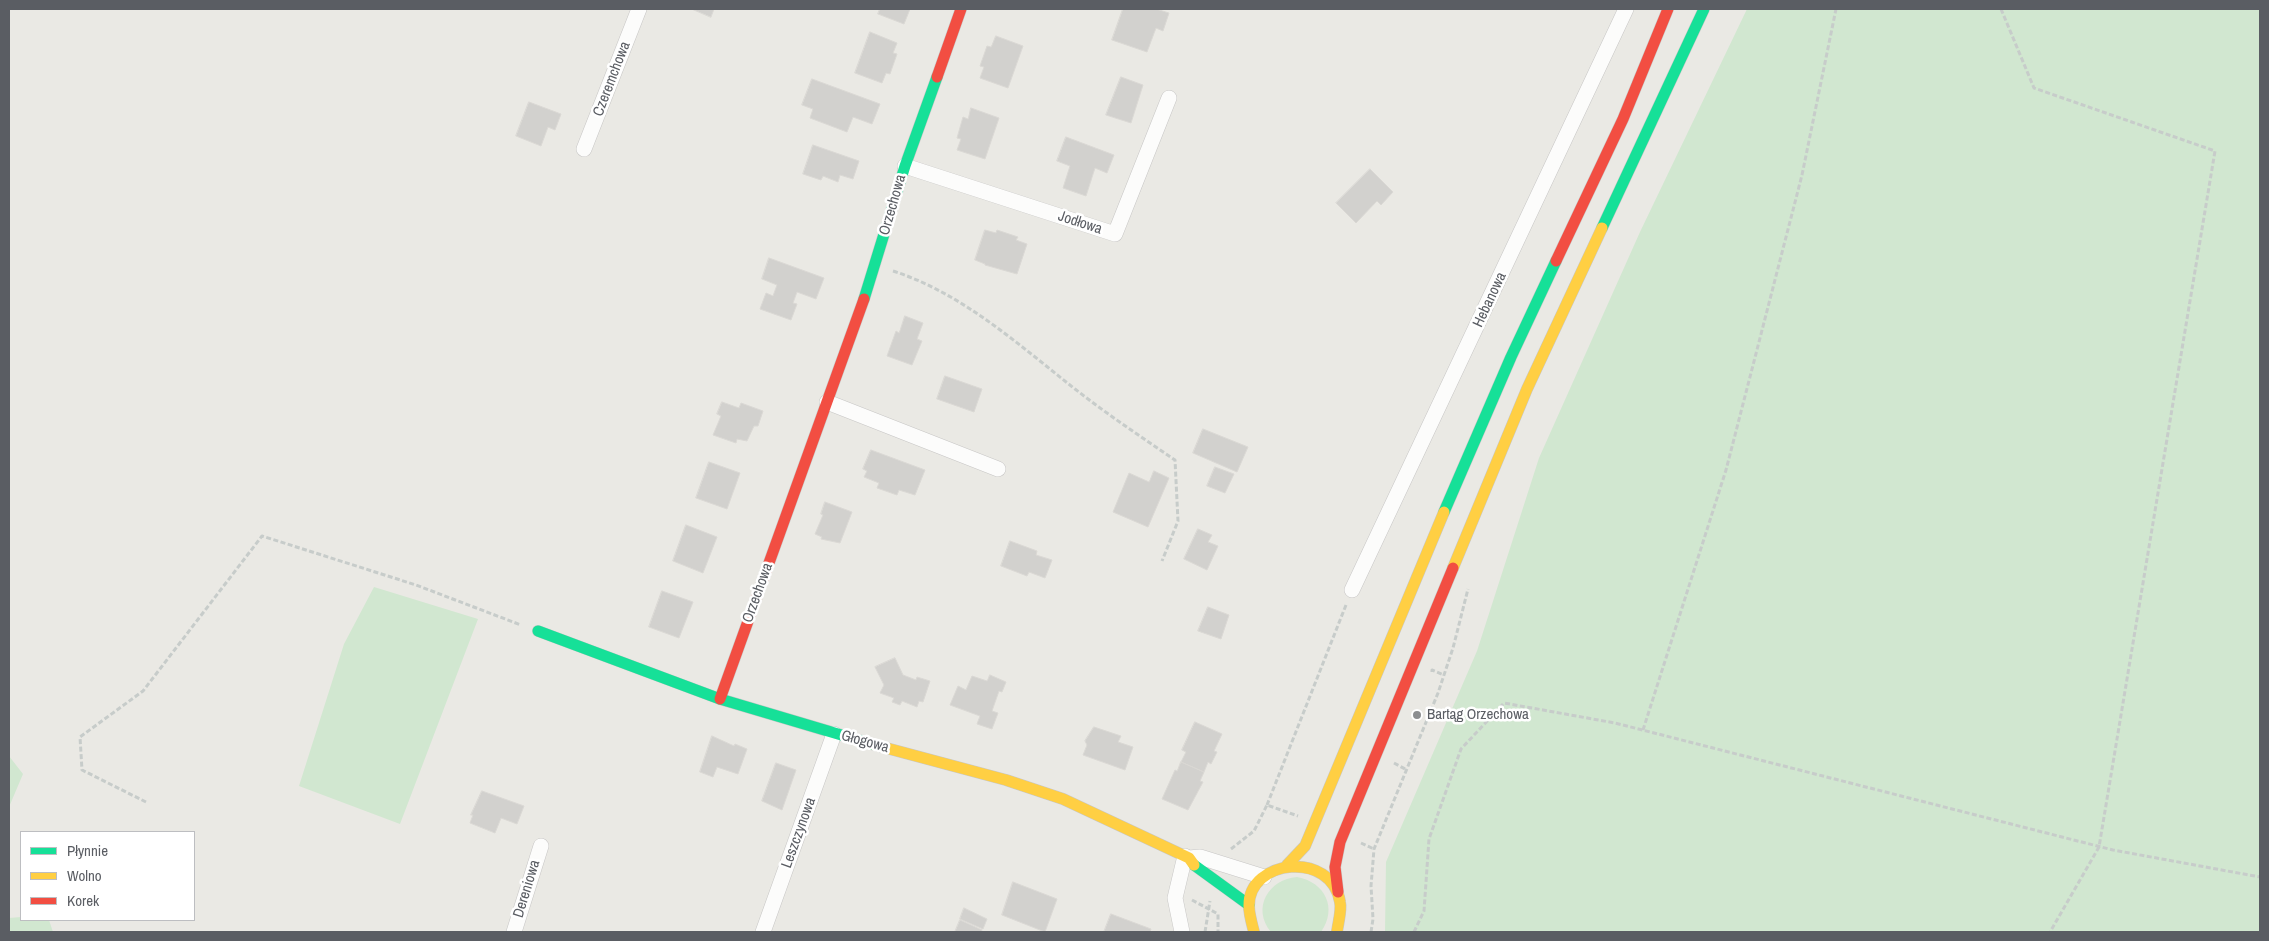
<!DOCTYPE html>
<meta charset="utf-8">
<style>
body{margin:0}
#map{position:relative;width:2269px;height:941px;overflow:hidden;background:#eae9e4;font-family:"Archivo Narrow",sans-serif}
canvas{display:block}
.frame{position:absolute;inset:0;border:10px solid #5a5d63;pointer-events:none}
.legend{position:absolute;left:20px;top:831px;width:175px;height:90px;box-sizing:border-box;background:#fff;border:1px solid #bdbec1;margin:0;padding:6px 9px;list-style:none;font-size:15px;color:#5a5d63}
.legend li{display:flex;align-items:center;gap:10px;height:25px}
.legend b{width:25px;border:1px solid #bdbec1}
</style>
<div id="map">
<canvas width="2269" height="941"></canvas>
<div class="frame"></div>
<ul class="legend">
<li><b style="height:6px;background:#16e098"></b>Płynnie</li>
<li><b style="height:6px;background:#ffcf43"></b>Wolno</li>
<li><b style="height:6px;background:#f24e42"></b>Korek</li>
</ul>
</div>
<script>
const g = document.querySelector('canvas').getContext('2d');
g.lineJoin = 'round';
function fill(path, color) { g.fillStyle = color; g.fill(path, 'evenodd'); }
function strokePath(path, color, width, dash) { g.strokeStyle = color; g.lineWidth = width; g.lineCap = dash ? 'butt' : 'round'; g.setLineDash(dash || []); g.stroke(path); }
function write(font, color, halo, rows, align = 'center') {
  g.font = font + ' "Archivo Narrow",sans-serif'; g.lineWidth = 5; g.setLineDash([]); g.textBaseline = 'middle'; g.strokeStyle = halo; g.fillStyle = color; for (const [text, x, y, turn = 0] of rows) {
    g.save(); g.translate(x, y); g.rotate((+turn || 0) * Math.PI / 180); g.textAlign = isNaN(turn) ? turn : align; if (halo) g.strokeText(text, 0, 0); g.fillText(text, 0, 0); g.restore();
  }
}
fill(new Path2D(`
 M1747,9H2260V932H1385L1386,862L1477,651L1539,458L1640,232Z
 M374,587L478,619L400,824L299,786L344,644Z
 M9,756L23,774L9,807Z
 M1297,877C1325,882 1338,908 1321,932H1271C1251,908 1269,879 1297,877Z
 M21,917V920H49L53,932H9V918Z`), '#d1e7d0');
const building = new Path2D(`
 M692,9H714L711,17Z
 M880,9H910L904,24L878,14Z
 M1123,9H1156L1169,13L1163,31L1156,28L1147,52L1112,40Z
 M870,32L897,43L893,53L897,54L890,74L886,73L882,83L855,73Z
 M996,36L1023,46L1008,88L980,78L984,67L980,66L987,46L991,47Z
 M1121,77L1143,85L1131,123L1106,115Z
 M812,79L880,104L872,124L853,117L847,132L810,118L813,109L802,105Z
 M529,102L561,114L555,130L548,127L541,146L516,136Z
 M971,108L999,118L985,159L957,150L961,139L957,138L963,117L968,119Z
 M1066,137L1114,155L1107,173L1095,168L1086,196L1063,188L1070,166L1057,161Z
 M813,145L859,161L853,179L840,175L838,182L823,176L821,180L803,174Z
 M1370,169L1393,192L1381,205L1377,201L1356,223L1336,203Z
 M985,230L996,233L997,230L1018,237L1016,240L1027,244L1017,274L985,265V264L975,260Z
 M769,258L824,278L816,299L797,292L793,303L797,304L791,320L760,309L766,293L773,296L777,285L762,279Z
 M905,316L923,323L917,339L922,341L912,365L887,356L896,331L899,333Z
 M945,376L982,389L974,412L937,399Z
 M722,402L739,408L741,403L763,411L758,426H754L747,441L737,439L736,443L713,435L721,416L717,414Z
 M1203,429L1248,447L1237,472L1193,453Z
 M871,450L925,470L915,495L899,490L897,495L877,488L879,483L864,477L867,471L863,469Z
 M709,462L740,473L727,509L696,498Z
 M1215,467L1234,474L1225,493L1207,486Z
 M1154,471L1169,478L1148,527L1113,512L1129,473L1149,482Z
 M825,502L852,512L840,543L821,539L822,537L815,534L823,515L821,514Z
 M686,525L717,537L703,573L673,561Z
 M1198,529L1212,535L1208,542L1218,546L1207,570L1184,559Z
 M1010,541L1037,551L1036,555L1052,560L1045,578L1029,572L1027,576L1001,566Z
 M662,591L693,602L679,638L649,627Z
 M1208,607L1229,615L1221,639L1198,631Z
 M895,658L903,675L916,680L917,677L930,681L923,702L919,701L917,707L902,701L900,705L892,702L894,698L880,693L884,685L875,667Z
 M990,675L1006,682L1002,692L999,691L992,711L998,713L992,729L977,724L980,716L950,705L958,686L966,690L972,676L987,681Z
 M1195,722L1222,734L1214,751L1217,752L1211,764L1208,762L1204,772L1181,762L1186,752L1182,750Z
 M1094,727L1121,736L1118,742L1133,747L1125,770L1083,755L1087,745L1085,741Z
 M712,736L734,746L735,744L747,749L738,774L717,767L713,777L700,772Z
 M1181,762L1204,772L1200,781L1203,782L1188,810L1162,799L1175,770L1177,771Z
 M776,763L796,770L782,810L762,801Z
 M482,791L524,806L517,824L501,818L495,833L470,823L473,815H471Z
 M1013,882L1057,899L1045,932L1002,915Z
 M964,908L987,919L983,929L960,919Z
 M1111,914L1151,929L1150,932H1104Z
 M960,920L982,930L981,932H955Z`);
fill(building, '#d2d1ce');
strokePath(building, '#dad8d4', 1);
const street = new Path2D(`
 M584,149L639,9
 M905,166L1115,234L1169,98
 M827,402L998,469
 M1352,590L1626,9
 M1189,858L1200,857L1264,877
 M514,932L541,846
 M763,932L834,734
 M1182,932L1175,898L1185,856`);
const fast = new Path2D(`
 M1602,228L1704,9
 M864,299L905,166L937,77
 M1444,512L1511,357L1556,261
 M538,631L720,699L875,745
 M1194,865L1249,905`);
const slow = new Path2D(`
 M1453,568L1527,389L1602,228
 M875,745L1006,780L1063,799L1189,858L1194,865
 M1287,865L1305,846L1444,512
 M1254,932C1252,924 1249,914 1249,906C1248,859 1332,850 1340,902C1342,910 1338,923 1337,932`);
const jam = new Path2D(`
 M937,77L961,9
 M1556,261L1623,119L1668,9
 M720,699L864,299
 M1338,892L1335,867L1340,842L1453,568`);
strokePath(street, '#c7c6c5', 16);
strokePath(fast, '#c7c7c6', 12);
strokePath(slow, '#c7c7c6', 12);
strokePath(jam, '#c7c7c6', 12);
strokePath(new Path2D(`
 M2001,9L2034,88L2215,151L2099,847L2050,932
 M893,271C962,293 1019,345 1075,389C1107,414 1141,437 1175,460L1178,521L1162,561
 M1432,672V670L1444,675
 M1643,730L1726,470L1802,175L1836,9
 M1394,763L1407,770
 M146,802L82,770L80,737L143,691L262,536L416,585L521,625
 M1267,805L1346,605
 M1361,843L1374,849
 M1231,849L1254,831L1267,805L1298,816
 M1192,900L1218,914V932
 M1205,932L1210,901
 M1371,932L1373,919L1371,886L1374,849L1438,693L1453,648L1468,589
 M1414,932L1424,911L1429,839L1461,749L1504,703L1615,723L2113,850L2260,877`), '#c7ccca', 3, [5, 2.5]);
strokePath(street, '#fcfcfb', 15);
strokePath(fast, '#16e098', 11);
strokePath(slow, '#ffcf43', 11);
strokePath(jam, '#f24e42', 11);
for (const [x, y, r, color] of [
 [1417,715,5,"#8c8e90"]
]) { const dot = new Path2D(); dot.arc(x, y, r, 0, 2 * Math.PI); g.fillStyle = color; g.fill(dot); strokePath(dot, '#fff', 2); }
write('15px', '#5a5d63', '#fff', [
 ["Czeremchowa",612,79,-69],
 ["Orzechowa",893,205,-74],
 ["Jodłowa",1080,223,18],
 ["Hebanowa",1490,300,-65],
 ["Orzechowa",758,593,-70],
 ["Głogowa",865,742,15],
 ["Leszczynowa",799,833,-70],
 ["Dereniowa",527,889,-73]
]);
write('15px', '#5a5d63', '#fff', [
 ["Bartąg Orzechowa",1427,715]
], 'left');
</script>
